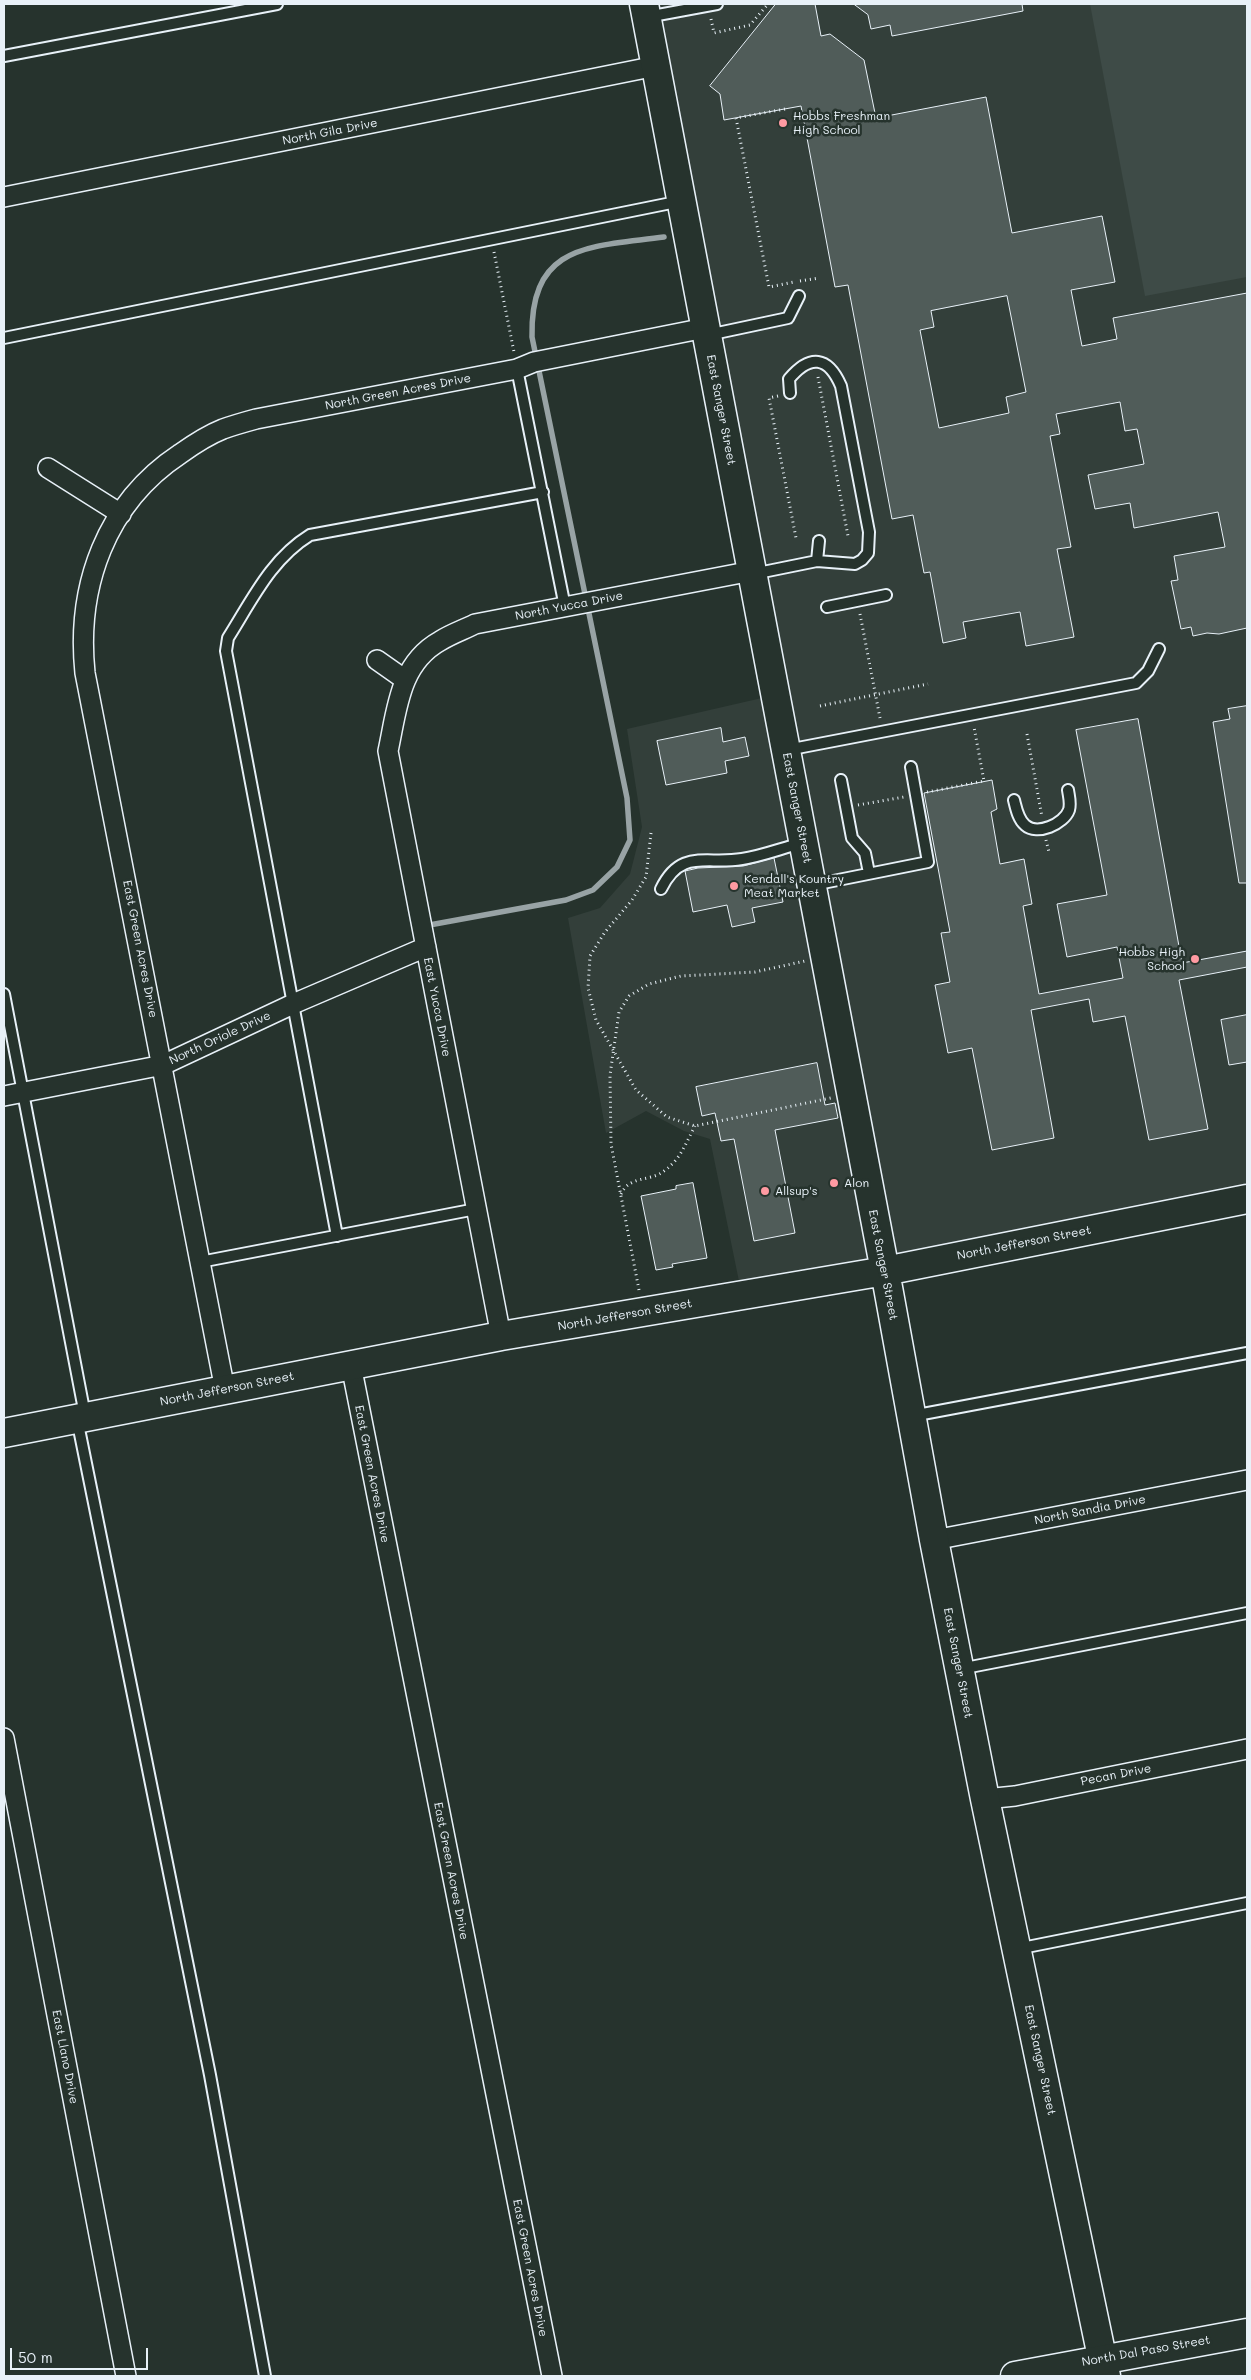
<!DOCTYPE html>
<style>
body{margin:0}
#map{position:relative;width:1251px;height:2380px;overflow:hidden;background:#26332d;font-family:Mali,sans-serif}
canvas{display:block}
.frame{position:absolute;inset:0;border:5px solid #e8f1f8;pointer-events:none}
.scale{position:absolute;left:10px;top:2348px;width:138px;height:22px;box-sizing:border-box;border:2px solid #e8f1f8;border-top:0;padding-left:6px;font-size:15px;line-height:18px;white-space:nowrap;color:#e8f1f8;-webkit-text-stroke:4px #26332d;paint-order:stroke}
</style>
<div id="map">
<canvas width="1251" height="2380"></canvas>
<div class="frame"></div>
<div class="scale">50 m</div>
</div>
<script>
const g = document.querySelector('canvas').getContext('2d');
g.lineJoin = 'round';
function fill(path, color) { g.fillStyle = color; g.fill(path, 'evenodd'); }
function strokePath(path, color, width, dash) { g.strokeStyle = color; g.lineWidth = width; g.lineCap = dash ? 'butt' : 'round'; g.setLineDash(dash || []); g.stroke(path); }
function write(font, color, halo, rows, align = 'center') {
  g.font = font + ' Mali,sans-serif'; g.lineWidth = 5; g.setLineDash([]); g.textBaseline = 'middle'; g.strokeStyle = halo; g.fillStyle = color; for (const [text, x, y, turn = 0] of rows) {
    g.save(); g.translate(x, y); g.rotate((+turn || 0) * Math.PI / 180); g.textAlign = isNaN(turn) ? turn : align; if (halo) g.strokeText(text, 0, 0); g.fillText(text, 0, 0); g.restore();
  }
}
fill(new Path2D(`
 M644,4H1247V1201L742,1296L710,1139L684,1131L646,1111L606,1133L568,918L600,908L630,874L642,827L627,729L775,695Z`), '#333f3a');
fill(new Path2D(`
 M1090,4H1247V277L1145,296Z`), '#3e4b47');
strokePath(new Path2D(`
 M424,926L566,900L593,890L617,867L630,840L627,798L532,337C530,242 592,247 664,237`), '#98a3a5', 5.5);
const building = new Path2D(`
 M776,4H815L821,36L830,34L864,60L876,118L986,97L1012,233L1102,216L1115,282L1071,290L1082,346L1117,339L1113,318L1247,293V628L1219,634L1207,633L1193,636L1191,627L1181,629L1171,581L1178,580L1174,556L1225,547L1218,512L1134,528L1130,503L1095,509L1088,475L1144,464L1137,429L1125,431L1120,402L1056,414L1060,434L1050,436L1071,547L1057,549L1074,637L1026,646L1020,612L963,622L966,638L943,643L930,572L924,573L913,515L892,519L848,285L835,287L801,106L724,120L720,94L710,86ZM1007,296L1026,392L1006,397L1009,413L939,428L920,330L934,327L931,311Z
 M854,4H1022L1023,11L892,36L890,25L871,29L868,15Z
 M1247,706V883H1239L1213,722L1230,719L1228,709Z
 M1138,719L1182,963L1247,951V967L1179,980L1208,1129L1149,1140L1125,1016L1093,1022L1089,999L1031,1010L1054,1138L992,1150L972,1048L948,1053L935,985L950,982L941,933L950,932L924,793L992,780L997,809L991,812L1000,864L1024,859L1032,904L1023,906L1039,994L1123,978L1117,947L1067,957L1057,904L1107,895L1076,730Z
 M721,728L723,742L745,737L749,756L725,761L727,773L666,785L657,741Z
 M774,858L783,902L752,908L755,922L732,927L727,905L693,912L685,871L698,868L743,866Z
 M1247,1015V1062L1229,1065L1221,1020Z
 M817,1063L825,1105L835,1103L838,1118L775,1130L795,1233L754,1241L734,1139L721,1141L715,1113L702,1116L696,1087Z
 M693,1183L707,1258L672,1264L673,1267L656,1270L641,1196L676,1189V1186Z`);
fill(building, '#505c59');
strokePath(building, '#e8f1f8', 1);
const lane = new Path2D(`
 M647,17L717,4
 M4,56L277,4
 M708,335L788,318L799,296
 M4,338L681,201
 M517,369L565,607
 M817,561L819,541
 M753,574L817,561L855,564L862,560L868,553L869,532L841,386C828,356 810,354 789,379L790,393
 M827,607L886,595
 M787,750L1136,683L1148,671L1159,649
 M841,780L852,838L865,853L869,873
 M1014,800C1016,808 1018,819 1025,825C1037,836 1064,824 1069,810C1071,803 1069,797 1068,790
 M813,885L928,862L911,767
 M661,889C681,848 706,865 742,859C762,856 782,848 802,843
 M4,994L85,1415
 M337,1236L226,651L228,638C252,600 271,559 310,535L543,492
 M200,1262L476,1209
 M912,1416L1247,1353
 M77,1419L210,2075L265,2376
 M960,1669L1247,1613
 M1017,1949L1247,1903`);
const street = new Path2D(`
 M4,197L656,66
 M48,468L121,514
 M377,660L404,679
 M4,1096L163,1065L293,1004L426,947
 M501,1336L388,751C397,710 399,664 440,641C451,634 463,630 475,624L752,571
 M351,1365L552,2376
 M225,1390L85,673C76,586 106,503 180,454C194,444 208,435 223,429C234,425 245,422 256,419L517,369L534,362L705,328
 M934,1540L1247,1480
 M4,1738L126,2376
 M985,1799L1015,1796L1247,1749`);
const secondary = new Path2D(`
 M644,4L885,1271L934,1540L985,1799L1106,2376
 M4,1433L501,1336L885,1271L1247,1199`);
const primary = new Path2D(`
 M1015,2376L1247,2333`);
strokePath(lane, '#e8f1f8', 14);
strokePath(street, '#e8f1f8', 22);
strokePath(secondary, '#e8f1f8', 31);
strokePath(primary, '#e8f1f8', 31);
strokePath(new Path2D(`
 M711,19L714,33L750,25L768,4
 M785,109L736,118L769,287L794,282
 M494,252L514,352
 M800,281L819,278
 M818,377L848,536
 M778,396L769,398L796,538
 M860,614L880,718
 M820,706L928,684
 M1027,734L1042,817
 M927,792L984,781L974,727
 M858,805L904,797
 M651,833L646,877L632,900L605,932L590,956L588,988L596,1020L636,1090L667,1117L695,1126L831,1098
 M1046,840L1049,852
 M621,1194C630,1175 650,1182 664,1171C680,1160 686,1143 695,1126
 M639,1290L611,1144L610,1075L619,1012L629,996L649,984L681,976L755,972L805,961`), '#e8f1f8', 3, [1, 4]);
strokePath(lane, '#26332d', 10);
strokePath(street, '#26332d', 19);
strokePath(secondary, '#26332d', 28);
strokePath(primary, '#26332d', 28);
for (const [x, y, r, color] of [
 [783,123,5,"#ff9aa2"],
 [734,886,5,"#ff9aa2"],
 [1195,959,5,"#ff9aa2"],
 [834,1183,5,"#ff9aa2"],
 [765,1191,5,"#ff9aa2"]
]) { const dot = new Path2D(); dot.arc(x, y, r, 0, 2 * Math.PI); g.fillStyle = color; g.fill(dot); strokePath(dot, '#26332d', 2); }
write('12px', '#e8f1f8', '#26332d', [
 ["Hobbs Freshman",793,116],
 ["High School",793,130],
 ["Kendall's Kountry",744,879],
 ["Meat Market",744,893],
 ["Hobbs High",1185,952,"right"],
 ["School",1185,966,"right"],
 ["Alon",844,1183],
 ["Allsup's",775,1191]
], 'left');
write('12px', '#e8f1f8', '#26332d', [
 ["North Gila Drive",330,132,-11],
 ["North Green Acres Drive",398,392,-11],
 ["East Sanger Street",721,410,79],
 ["North Yucca Drive",569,606,-11],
 ["East Sanger Street",797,808,79],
 ["East Green Acres Drive",140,949,79],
 ["East Yucca Drive",437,1007,79],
 ["North Oriole Drive",220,1038,-25],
 ["North Jefferson Street",1024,1243,-11],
 ["East Sanger Street",883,1265,79],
 ["North Jefferson Street",625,1315,-10],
 ["North Jefferson Street",227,1389,-11],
 ["East Green Acres Drive",372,1474,79],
 ["North Sandia Drive",1090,1510,-11],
 ["East Sanger Street",958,1663,79],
 ["Pecan Drive",1116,1775,-11],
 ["East Green Acres Drive",451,1871,79],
 ["East Llano Drive",65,2057,79],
 ["East Sanger Street",1040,2060,78],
 ["East Green Acres Drive",530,2268,79],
 ["North Dal Paso Street",1146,2351,-10]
]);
</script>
